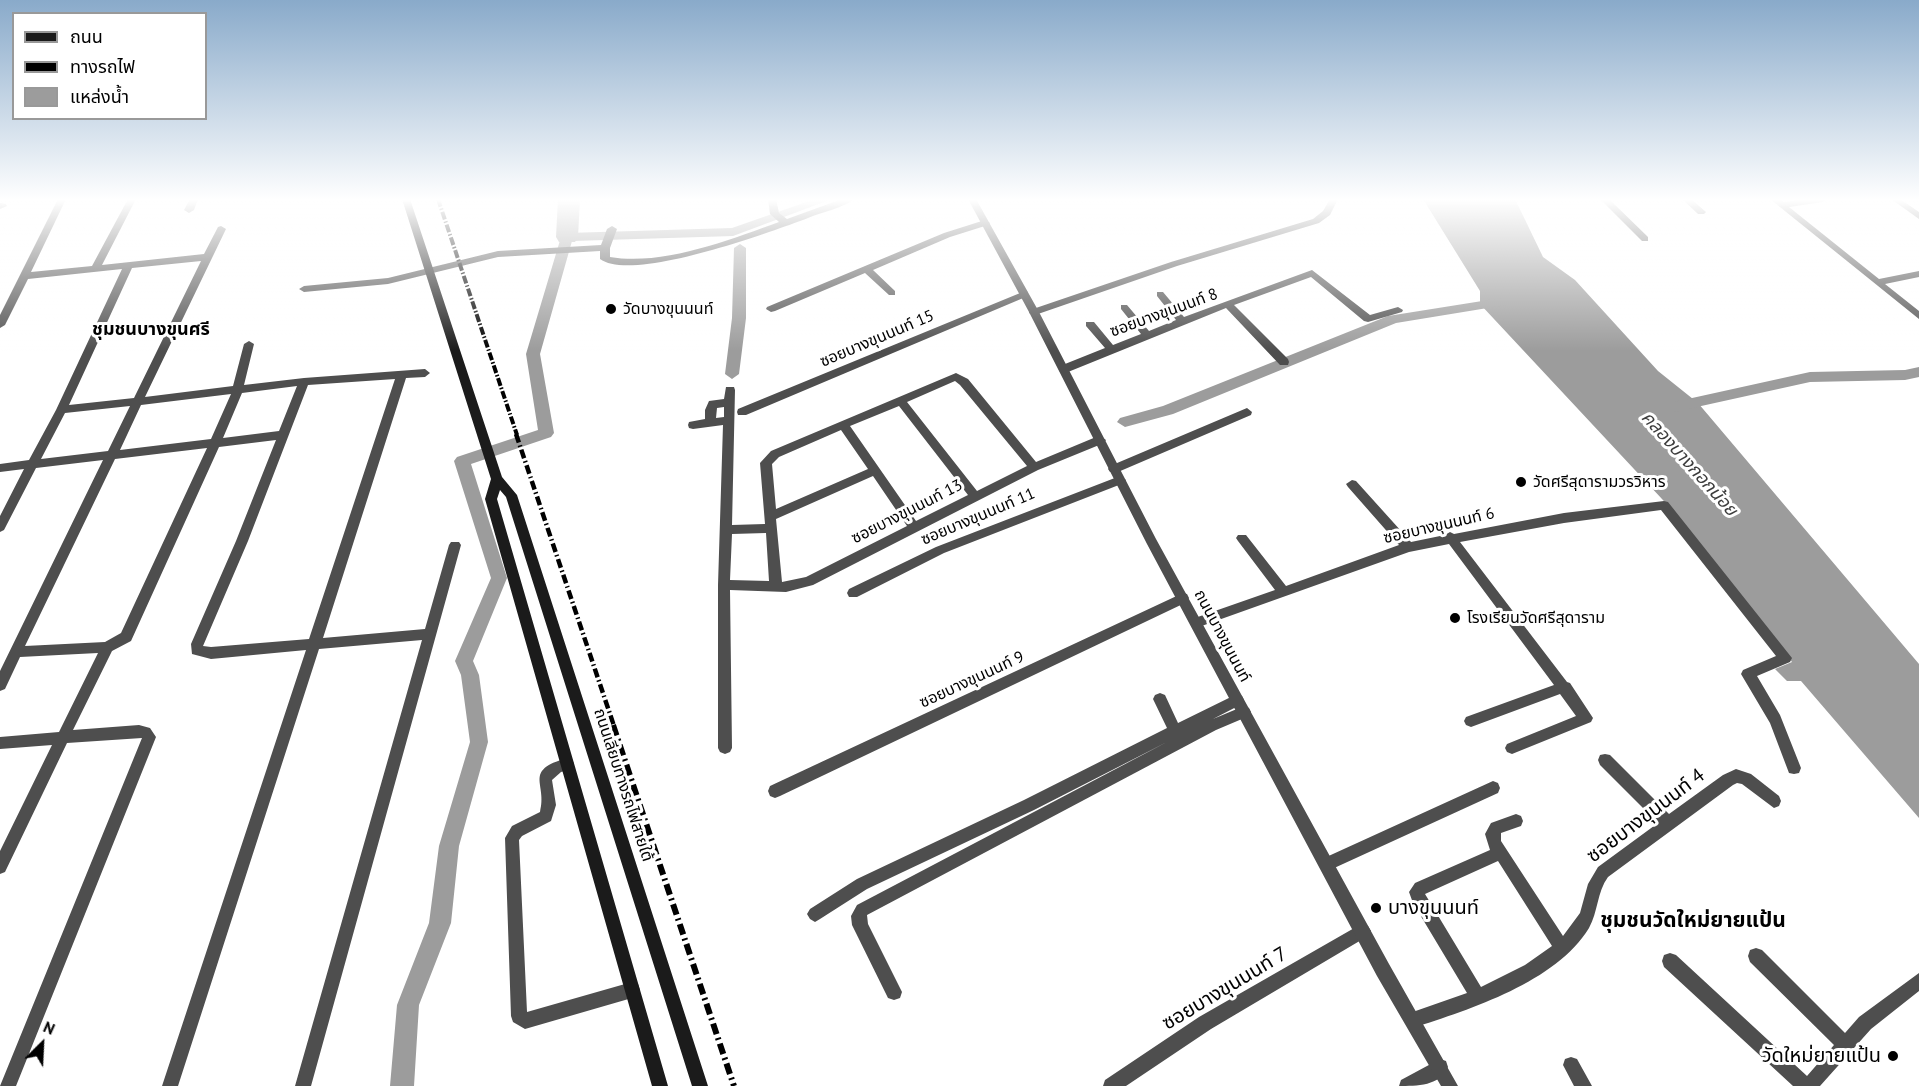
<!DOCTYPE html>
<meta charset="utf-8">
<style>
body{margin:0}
#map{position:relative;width:1919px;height:1086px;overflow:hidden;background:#fff;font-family:"PT Sans","Noto Sans Thai",sans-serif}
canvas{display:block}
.legend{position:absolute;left:12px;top:12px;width:195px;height:108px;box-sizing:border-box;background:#fff;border:2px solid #999;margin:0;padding:8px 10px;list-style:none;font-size:18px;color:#000}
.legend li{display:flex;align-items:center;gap:12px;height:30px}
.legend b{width:30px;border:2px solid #999}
.north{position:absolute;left:12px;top:1014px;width:60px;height:60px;-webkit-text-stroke:4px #fff;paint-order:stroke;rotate:24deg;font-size:16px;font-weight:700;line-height:24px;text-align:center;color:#000}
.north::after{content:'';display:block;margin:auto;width:21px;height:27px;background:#000;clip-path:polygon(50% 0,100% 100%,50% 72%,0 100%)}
</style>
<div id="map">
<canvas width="1919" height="1086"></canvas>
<ul class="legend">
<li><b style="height:8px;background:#1b1b1b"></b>ถนน</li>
<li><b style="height:8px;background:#000"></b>ทางรถไฟ</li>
<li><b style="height:16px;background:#9c9c9c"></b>แหล่งน้ำ</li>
</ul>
<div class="north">N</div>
</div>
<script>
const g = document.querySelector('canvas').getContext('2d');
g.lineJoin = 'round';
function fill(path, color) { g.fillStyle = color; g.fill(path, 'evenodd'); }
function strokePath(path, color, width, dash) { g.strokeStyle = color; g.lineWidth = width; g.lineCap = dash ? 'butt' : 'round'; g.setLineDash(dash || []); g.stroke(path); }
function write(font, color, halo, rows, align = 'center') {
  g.font = font + ' "PT Sans","Noto Sans Thai",sans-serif'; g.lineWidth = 6; g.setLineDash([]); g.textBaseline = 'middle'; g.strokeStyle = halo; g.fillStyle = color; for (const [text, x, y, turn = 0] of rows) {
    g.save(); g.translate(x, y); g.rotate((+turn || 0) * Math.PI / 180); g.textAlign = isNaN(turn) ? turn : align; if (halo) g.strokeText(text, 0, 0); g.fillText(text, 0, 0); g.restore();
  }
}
fill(new Path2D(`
 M1423,199H1515L1543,257L1575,280L1658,371L1698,403L1919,664V818L1801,681H1787L1775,669L1792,662L1676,514L1480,304V291Z`), '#9c9c9c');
fill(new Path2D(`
 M815,199H832L733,236L572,241L540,354L554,433L551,437L471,464L507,578L473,661L479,675L488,742L459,846L451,923L419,1005L414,1086H390L397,1005L429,923L439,846L470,742L461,675L455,661L491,578L454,461L457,457L538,430L526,354L561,237L567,233L732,228Z
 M740,244L746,248V318L739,374L732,379L725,374L732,318L734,248Z
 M1501,298L1508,302L1506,305L1396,323L1173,414L1125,427L1117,422L1120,418L1163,406L1388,316Z
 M1919,367V377L1905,380L1810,382L1674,412L1667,407L1674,402L1810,372L1905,370Z`), '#9c9c9c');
fill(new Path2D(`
 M558,199H580L578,237L575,242H559L556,237Z`), '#9c9c9c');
fill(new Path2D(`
 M58,199H66L31,272L92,266L128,199H136L102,265L204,254L218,227L221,226L226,229L145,397L233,386L244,344L249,341L254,344L244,385L304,378L425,369L430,373L425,377L406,378L323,638L425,629L449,545L451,542H459L461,545L311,1086H295L422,640L319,649L178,1086H162L306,650L211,659L192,654L191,644L236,541L276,440L219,447L131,641L112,651L73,730L139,725L150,728L156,737L16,1086H0L142,738L67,743L5,872L0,874V851L52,745L0,749V737L59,732L98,653L20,657L5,689L0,691V671L103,460L36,468L4,530L0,532V516L24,469L0,472V464L29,460L56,410L122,269L28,279L5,325L0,328V315ZM201,261L134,398L69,405L132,268ZM395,379L309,639L211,647L203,646L248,541L308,385ZM297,386L279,431L223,438L242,393ZM231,394L211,439L120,450L141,405ZM130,406L108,451L41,459L65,413ZM207,448L121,633L105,642L25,646L115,459Z
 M190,199H198L194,210L189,213L184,210Z
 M768,199H776L779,213L787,219L842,199H854C843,208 822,212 808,218C771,232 632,283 600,259V251L498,257L388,284L304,292L299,289L304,286L388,278L498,251L601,245L607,229L612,226L617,229L610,248V257C663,266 729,240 779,222L770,214Z
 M1330,199H1338L1330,215L1319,223L1177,266L1038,314H1030L1029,312L1030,310L1171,262L1313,219L1323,211Z
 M1600,199H1609L1648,237V241H1642Z
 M1682,199H1691L1706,212L1704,214H1698Z
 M1770,199H1779L1784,202L1807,199H1827L1823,202L1789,207L1879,279L1919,271V277L1885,284L1919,311V319Z
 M1891,199H1900L1919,212V219Z
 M0,203L6,204L7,206L0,209Z
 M985,220L990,223L988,225L950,237L873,270L895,291V295H889L865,273L775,311L771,312L766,309L767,307L944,233Z
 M1312,270L1370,315L1398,307L1403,310L1402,312L1368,322L1364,321L1311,277L1234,305L1288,359L1289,362L1288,365H1280L1226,308L1068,372H1060L1059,369L1060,366L1105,348L1086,326V322H1094L1113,345L1141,334L1121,309V305H1127L1149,331L1176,320L1157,296V292H1163L1184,317Z
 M1025,291L1028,292V296L746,415H738L737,412L738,409Z
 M956,373L968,379L1036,462L1096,437L1100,436L1106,440L1104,443L1038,470L813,585L786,592L730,590L732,748L730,752L725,754L720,752L718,748V585L723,425L693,429L689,428L688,425L689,422L705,419V410L709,401L724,399L726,387H734L735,390L732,525L765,524L760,463L771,451ZM955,381L960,385L1027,466L977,491L907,402ZM899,406L968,495L916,521L850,426ZM724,407V417L716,418L717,408ZM841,430L868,469L776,509L772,464L779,457ZM873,476L907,526L806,577L782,582L776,519ZM766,533L769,581L730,580L732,534Z
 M1247,408L1252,412L1251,415L1118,472H1110L1108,469L1110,466Z
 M1120,476L1126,480L1124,483L944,553L857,597H849L847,593L849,589L936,547Z
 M1352,480L1356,481L1411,542L1445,535L1450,532L1454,534L1564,513L1664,501L1668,502L1792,658L1790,662L1757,676L1780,715L1801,768L1799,773L1794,774L1789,773L1770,723L1741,674L1743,670L1776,656L1661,510L1564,523L1460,542L1567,682L1570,683L1593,718L1591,722L1512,754L1507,752L1505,748L1507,744L1576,716L1560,694L1471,727L1466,725L1464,721L1466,717L1554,685L1449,544L1409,552L1196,628L1192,627L1190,623L1192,619L1275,590L1238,541L1236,538L1238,535H1246L1286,586L1399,545L1348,487L1346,484Z
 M1183,593L1187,594L1189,598L1187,602L780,796L775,798L770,796L768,791L770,786Z
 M1160,693L1165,695L1178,723L1237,694L1242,696L1244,700L1242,704L1213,719L1244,706L1249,708L1251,712L1249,716L1216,730L867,915L868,924L902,992L900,998L894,1000L888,998L852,925L851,916L857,905L1167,742L1034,810L867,889L820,919L815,922L810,919L807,914L810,909L857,879L1024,800L1167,728L1153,699L1155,695Z
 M1605,754L1610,755L1669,814L1723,775L1736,769L1751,774L1779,796L1781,801L1779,806L1774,808L1742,784L1737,783L1733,785L1608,877C1597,892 1598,912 1589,928C1556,982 1471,1009 1413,1028L1407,1026L1405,1020L1407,1014L1467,993L1413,903L1409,892L1415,883L1490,850L1485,834L1491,823L1516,814L1521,816L1523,821L1521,826L1501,833V841L1563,936L1580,913L1588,884L1598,867L1658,823L1600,765L1598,760L1600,755ZM1498,861L1552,946L1525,965L1481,987L1425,894Z
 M567,758L572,759L574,764L572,769L561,772L552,780L556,805L551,821L522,836L519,840L527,1012L632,982L638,984L640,990L638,996L632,998L525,1029L513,1022L511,1016L505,838L512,826L540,812C548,783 522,771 567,758Z
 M1493,781L1498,783L1500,788L1498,793L1332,869L1327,871L1322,869L1320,864L1322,859Z
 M1363,923L1368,926L1371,931L1368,936L1211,1029L1126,1086H1103L1105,1080L1199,1017Z
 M1756,948L1762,950L1845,1033L1859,1017L1919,973V991L1871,1029L1820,1086H1793L1664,967L1662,961L1664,955L1670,953L1676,955L1807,1076L1834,1045L1750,962L1748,956L1750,950Z
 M1571,1057L1577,1059L1592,1086H1574L1563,1065L1565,1059Z
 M1440,1059L1446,1061L1448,1067C1441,1086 1416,1086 1399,1086L1401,1080Z`), '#4e4e4e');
fill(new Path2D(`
 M968,199H976L1039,312L1156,539L1389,964L1458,1086H1441L1377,976L1147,544L1029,312Z`), '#4e4e4e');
fill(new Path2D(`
 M402,199H410L502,477L517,495L708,1086H692L506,497L500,490L497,499L668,1086H652L485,499L491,479Z`), '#1b1b1b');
strokePath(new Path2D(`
 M438,199L517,435`), '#000', 4, [8, 2, 1.5, 2]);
strokePath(new Path2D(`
 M516,434L614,726`), '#000', 4.5, [9, 3, 1.5, 3]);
strokePath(new Path2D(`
 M613,725L734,1086`), '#000', 6, [11, 4, 2, 4]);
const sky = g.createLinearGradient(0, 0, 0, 351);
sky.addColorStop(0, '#89aaca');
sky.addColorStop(0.57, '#fff');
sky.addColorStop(1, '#ffffff00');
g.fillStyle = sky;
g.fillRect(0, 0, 1919, 351);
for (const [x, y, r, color] of [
 [611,309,6,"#000"],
 [1521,482,6,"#000"],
 [1455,618,6,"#000"],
 [1376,908,6,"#000"],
 [1893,1056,6,"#000"]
]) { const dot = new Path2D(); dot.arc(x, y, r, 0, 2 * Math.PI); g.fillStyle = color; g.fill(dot); strokePath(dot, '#fff', 2); }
write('16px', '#000', '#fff', [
 ["วัดบางขุนนนท์",623,309],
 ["วัดศรีสุดารามวรวิหาร",1533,482],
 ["โรงเรียนวัดศรีสุดาราม",1467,618]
], 'left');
write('16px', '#000', '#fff', [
 ["ซอยบางขุนนนท์ 8",1164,313,-20],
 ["ซอยบางขุนนนท์ 15",877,339,-23],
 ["ซอยบางขุนนนท์ 13",907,512,-27],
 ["ซอยบางขุนนนท์ 11",978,517,-23],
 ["ซอยบางขุนนนท์ 6",1439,526,-13],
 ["ถนนบางขุนนนท์",1222,636,62],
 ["ซอยบางขุนนนท์ 9",972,680,-25],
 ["ถนนเลียบทางรถไฟสายใต้",623,785,72]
]);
write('bold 18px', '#000', '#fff', [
 ["ชุมชนบางขุนศรี",151,330]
]);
write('italic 18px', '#3d3d3d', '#fff', [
 ["คลองบางกอกน้อย",1689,464,48]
]);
write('20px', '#000', '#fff', [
 ["ซอยบางขุนนนท์ 4",1646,816,-37],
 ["ซอยบางขุนนนท์ 7",1225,989,-31]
]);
write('20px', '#000', '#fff', [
 ["บางขุนนนท์",1388,908],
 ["วัดใหม่ยายแป้น",1881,1056,"right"]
], 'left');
write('bold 21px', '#000', '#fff', [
 ["ชุมชนวัดใหม่ยายแป้น",1693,921]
]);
</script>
